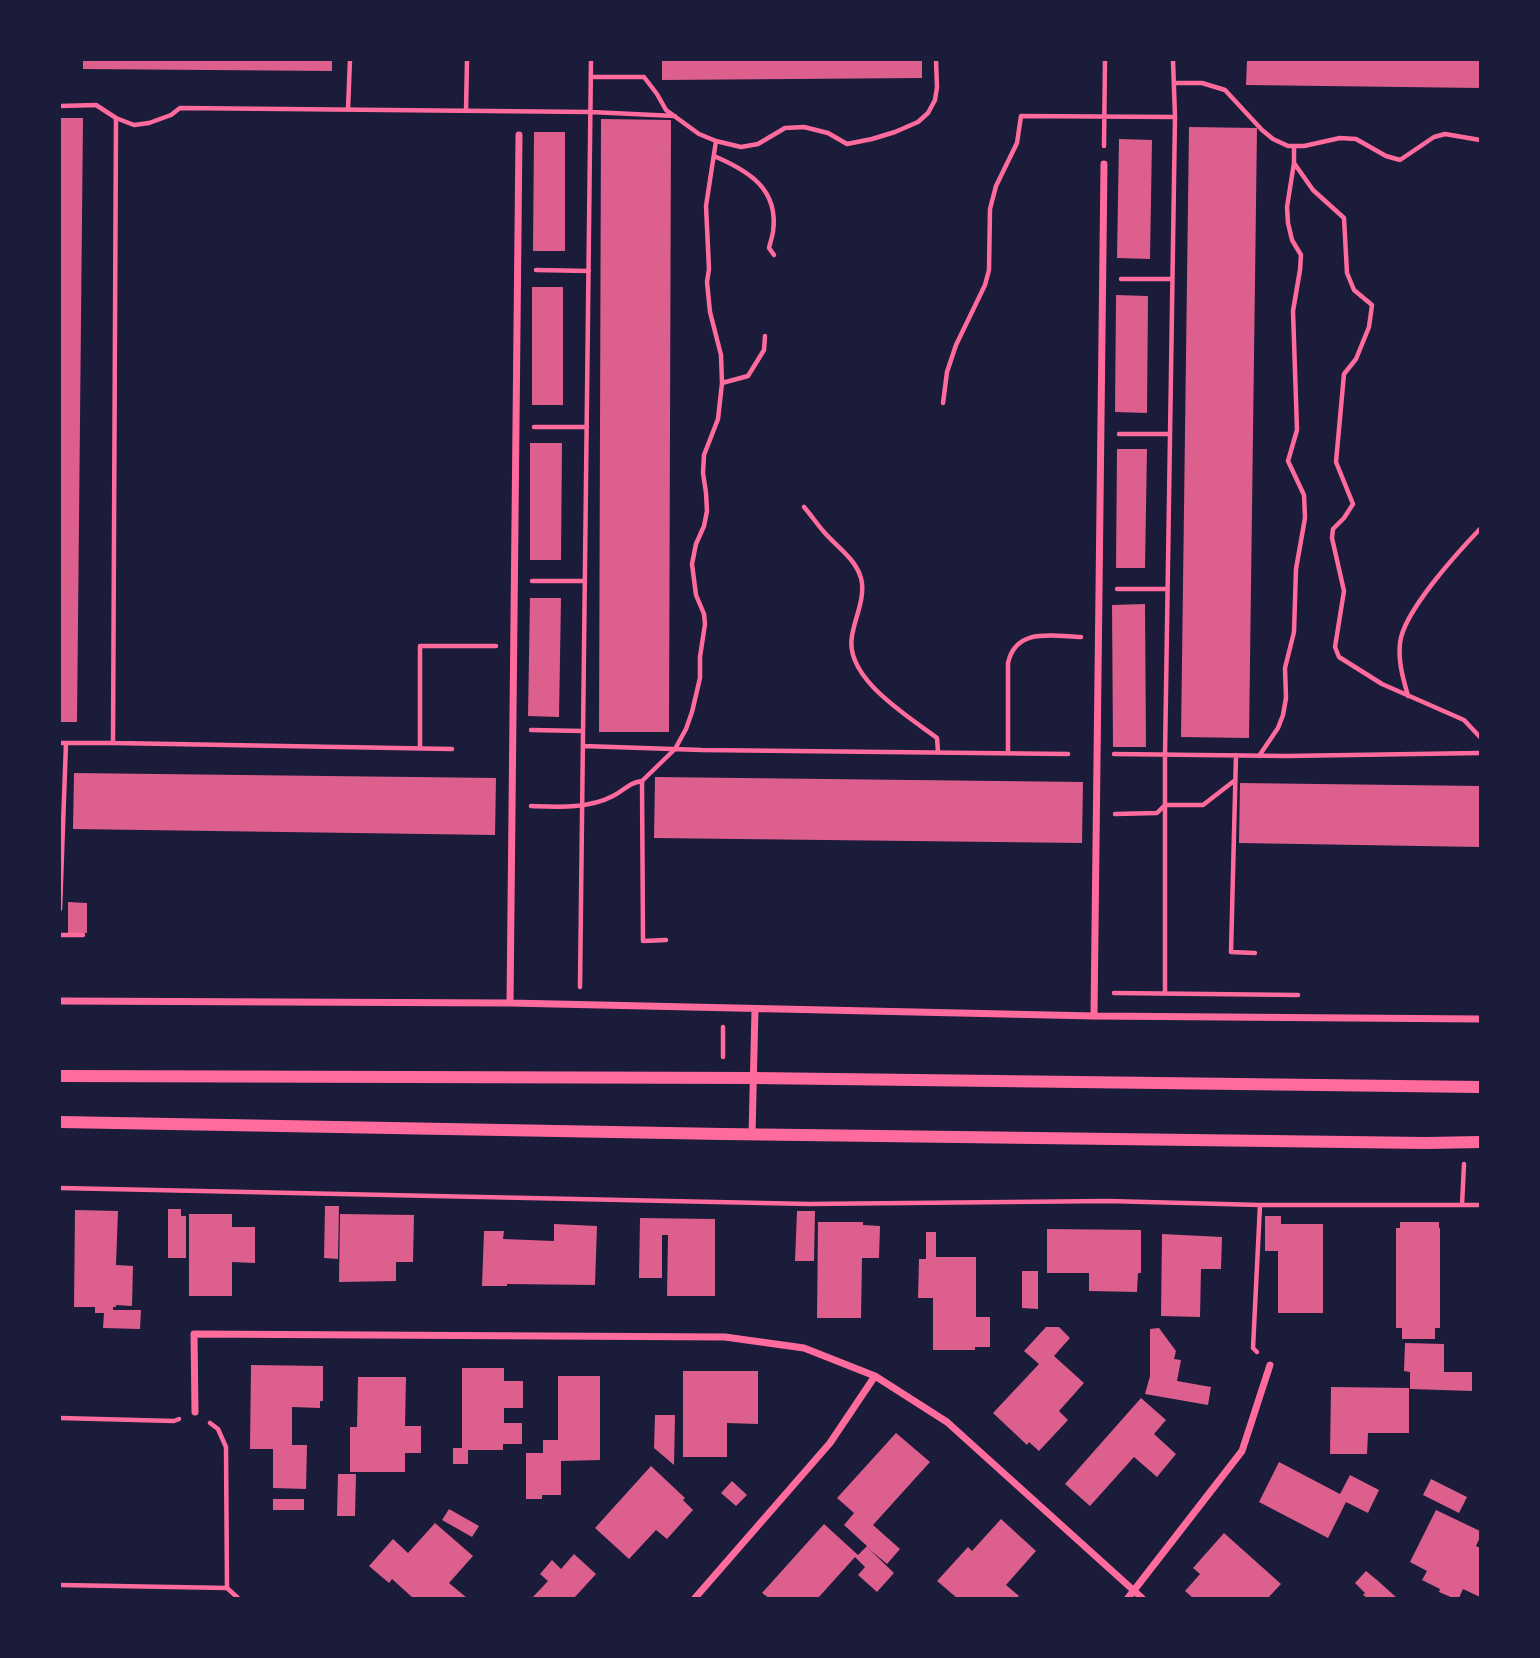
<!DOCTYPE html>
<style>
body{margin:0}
#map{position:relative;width:1540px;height:1658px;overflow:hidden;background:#1b1b3a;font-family:Overpass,sans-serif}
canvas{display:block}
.frame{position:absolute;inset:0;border:61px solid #1b1b3a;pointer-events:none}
</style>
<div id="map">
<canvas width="1540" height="1658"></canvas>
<div class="frame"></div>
</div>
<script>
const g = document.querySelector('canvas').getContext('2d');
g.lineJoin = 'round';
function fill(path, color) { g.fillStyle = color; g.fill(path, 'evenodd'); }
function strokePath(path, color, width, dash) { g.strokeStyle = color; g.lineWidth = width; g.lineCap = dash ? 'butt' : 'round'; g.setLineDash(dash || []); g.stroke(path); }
fill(new Path2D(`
 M83,60H332V71L83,69Z
 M662,60H922V78L662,80Z
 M1247,60H1480V88L1246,85Z
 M60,118H83L77,722H60Z
 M601,119L671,120L669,732H599Z
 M1189,127L1257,128L1249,738L1181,737Z
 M534,132H565V251H533Z
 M1119,139L1152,140L1150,259L1117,258Z
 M532,287H563V405H532Z
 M1116,295L1148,296L1147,413L1115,412Z
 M530,443H562L561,560H530Z
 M1117,449H1147L1145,568H1116Z
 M530,598H561L559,717L528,716Z
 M1145,604L1146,747H1113L1112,605Z
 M74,773L496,778L495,835L73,829Z
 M655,777L1083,782L1082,843L654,838Z
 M1240,783L1480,786V847L1239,843Z
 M68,902L87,903V933H68Z
 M325,1206H339L338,1259L324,1258Z
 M168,1209H181V1216H186V1258H168Z
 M75,1210L118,1211L116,1265L133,1266L132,1306L116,1305V1307H113V1310H141L140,1329L103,1328L104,1313H95V1307H74Z
 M797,1211H815L814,1261H795Z
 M189,1214H232V1227H255V1263L232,1262V1296H189Z
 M340,1214L414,1215L413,1262H396V1281L339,1282Z
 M1265,1216H1281V1224H1323V1313H1278V1251H1265Z
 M640,1218L715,1219V1296H667L668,1235H662V1278H639Z
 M818,1222H863V1225L880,1226L879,1258H862L861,1318H817Z
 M1400,1222H1439V1228H1440V1328H1435V1339H1402V1328H1396V1228H1400Z
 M554,1224L597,1226L595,1285L507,1284V1286H482L484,1231H504L503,1239L554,1241Z
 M1047,1229L1141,1230V1273H1138L1137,1292L1089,1291V1273H1047Z
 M926,1232H936V1257H976V1317H990V1347H975V1350H933V1298H918L919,1259H926Z
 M1162,1234L1222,1237L1221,1269H1201L1200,1317L1161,1316Z
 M1022,1271H1038V1309L1022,1308Z
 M1046,1327H1059L1070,1338L1054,1356L1084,1383L1059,1411L1068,1420L1039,1451L1029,1442L1027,1445L993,1413L1039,1364L1024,1351Z
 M1159,1328L1176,1351L1174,1359L1181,1360L1177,1381L1211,1387L1208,1405L1145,1394L1150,1376V1329Z
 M1405,1343L1444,1344V1372H1472V1391L1410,1389V1372L1404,1371Z
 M251,1365L323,1366V1401H320V1408L292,1407V1445H307L306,1489L273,1488V1449H250Z
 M462,1368H504V1381H523V1408H504V1423H522V1444H503V1450H468V1464H453V1448H462Z
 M683,1371H758V1424L727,1423V1457H683Z
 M558,1376H600V1460L561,1461V1495H542V1499H526V1453H543V1440H558Z
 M358,1377H406L405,1426H421V1453H405V1472H350V1427H357Z
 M1331,1387L1409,1388V1433H1368L1367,1454H1330Z
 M1141,1398L1166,1420L1154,1434L1176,1454L1157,1477L1134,1457L1090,1506L1065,1484Z
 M655,1415H675L674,1465L654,1448Z
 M896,1433L930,1462L873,1525L900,1549L887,1564L869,1549L894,1573L877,1592L858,1575L865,1567L855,1557L818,1598H769L762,1593L824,1524L858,1555L867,1546L844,1525L854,1513L837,1498Z
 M1279,1462L1340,1494L1350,1475L1379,1490L1368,1513L1346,1502L1328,1538L1259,1502Z
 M651,1466L685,1498L683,1500L693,1510L667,1539L656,1530L629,1559L595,1528Z
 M338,1474H356L355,1516H337Z
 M1431,1479L1467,1497L1459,1513L1423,1495Z
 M732,1481L747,1495L736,1506L721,1493Z
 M273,1499H304V1510H273Z
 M449,1509L479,1526L472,1537L442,1520Z
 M1436,1510L1480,1531V1537L1476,1546L1480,1548V1597L1463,1589L1459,1598H1453L1439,1592L1440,1589L1422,1580L1427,1571L1410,1562Z
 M1001,1519L1036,1551L1006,1585L1019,1596L1017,1598H957L937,1581L968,1547L972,1551Z
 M435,1523L473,1556L449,1583L467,1598H413L392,1579L389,1583L369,1566L393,1539L408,1553Z
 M1224,1533L1281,1584L1268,1598H1193L1185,1591L1200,1574L1193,1568Z
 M574,1554L596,1574L574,1598H532L548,1581L540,1574L552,1560L561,1569Z
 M1366,1571L1377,1580L1397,1598H1367L1363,1595L1365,1593L1355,1583Z`), '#dd5f8e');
strokePath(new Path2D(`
 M591,77H644L657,94L666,110L699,134L716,141L741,147L758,144L785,128L804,127L828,133L847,144L872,139L895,132L918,122L928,113L935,100L937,87L936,60
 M1174,83H1202L1225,90L1262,130L1273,139L1288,146H1304L1340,138L1356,139L1386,156L1400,160L1434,137L1445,134L1480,140
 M60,106L96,105L116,118L134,125L149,123L171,115L180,108L591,112L675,116
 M348,109L350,60
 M466,111L467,60
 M1104,146L1105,60
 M714,156C749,171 779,189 773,232C772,238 770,243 769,248L774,255
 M1294,163L1313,190L1344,218L1347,273L1354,290L1372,305L1369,327L1356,359L1344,374L1336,462L1353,504L1344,518L1333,529L1332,538L1344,591L1335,647L1339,657L1382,684L1464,720L1480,737
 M536,270L589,271
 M1121,279H1172
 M722,383L748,376L764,350L765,336
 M943,403L947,372L956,345L985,285L989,270L990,209L996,186L1017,143L1021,116L1175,117
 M534,427H587
 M1119,434H1170
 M804,507C811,515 817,524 824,532C837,547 855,558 861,578C866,597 855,617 852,636C844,678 908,716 937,738L938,752
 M532,581H585
 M1117,589H1167
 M1408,696C1403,678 1398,662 1400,643C1403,612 1458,552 1480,529
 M531,730L583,731
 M60,743H66L60,909
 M66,743H113L116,118
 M114,743L452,749
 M583,746L702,750L1068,754
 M420,748V646H496
 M1008,753V663C1016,627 1053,636 1081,637
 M1114,754L1286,756L1480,753
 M1236,755L1231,952L1255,953
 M1259,756L1278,728L1283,715L1286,698L1285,668L1294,632L1296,569L1305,518L1304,495L1288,461L1297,430L1293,311L1300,270L1301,255L1292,240L1288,223L1287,207L1294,163V146
 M642,781L675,749L686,729L692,712L700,678V657L705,624L704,614L696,595L692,564L696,544L704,526L707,511L706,493L703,473L704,455L718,419L722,383L721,355L710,312L707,282L709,269L706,206L716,141
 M531,806C558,807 588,809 613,796C625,790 628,783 642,781L643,941L666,940
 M1115,814L1157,813L1165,805H1203L1234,781
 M60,935H83
 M580,987L591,60
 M1114,993L1298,995
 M1165,994V755L1175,117L1173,60
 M723,1027V1057
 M60,1188L809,1204L1108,1201L1260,1205H1480
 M1462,1205L1464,1164
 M1257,1352L1253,1348L1260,1205
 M60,1418L174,1421L179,1419
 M210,1423L218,1429L226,1447L227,1588
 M60,1585L227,1588L238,1598`), '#ff6b9d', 4.5);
strokePath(new Path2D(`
 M60,1001L510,1003L1094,1016L1480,1019
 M510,1003L519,135
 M1094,1016L1104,164
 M752,1135L755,1009
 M195,1412L194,1334L725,1337L804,1348L875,1376L947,1422L1142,1598
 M695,1598L830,1443L875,1376
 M1128,1598L1242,1451L1270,1365`), '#ff6b9d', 7);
strokePath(new Path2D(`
 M60,1076L754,1078L1480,1087
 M60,1122L723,1134L1426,1143L1480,1142`), '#ff6b9d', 12);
</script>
